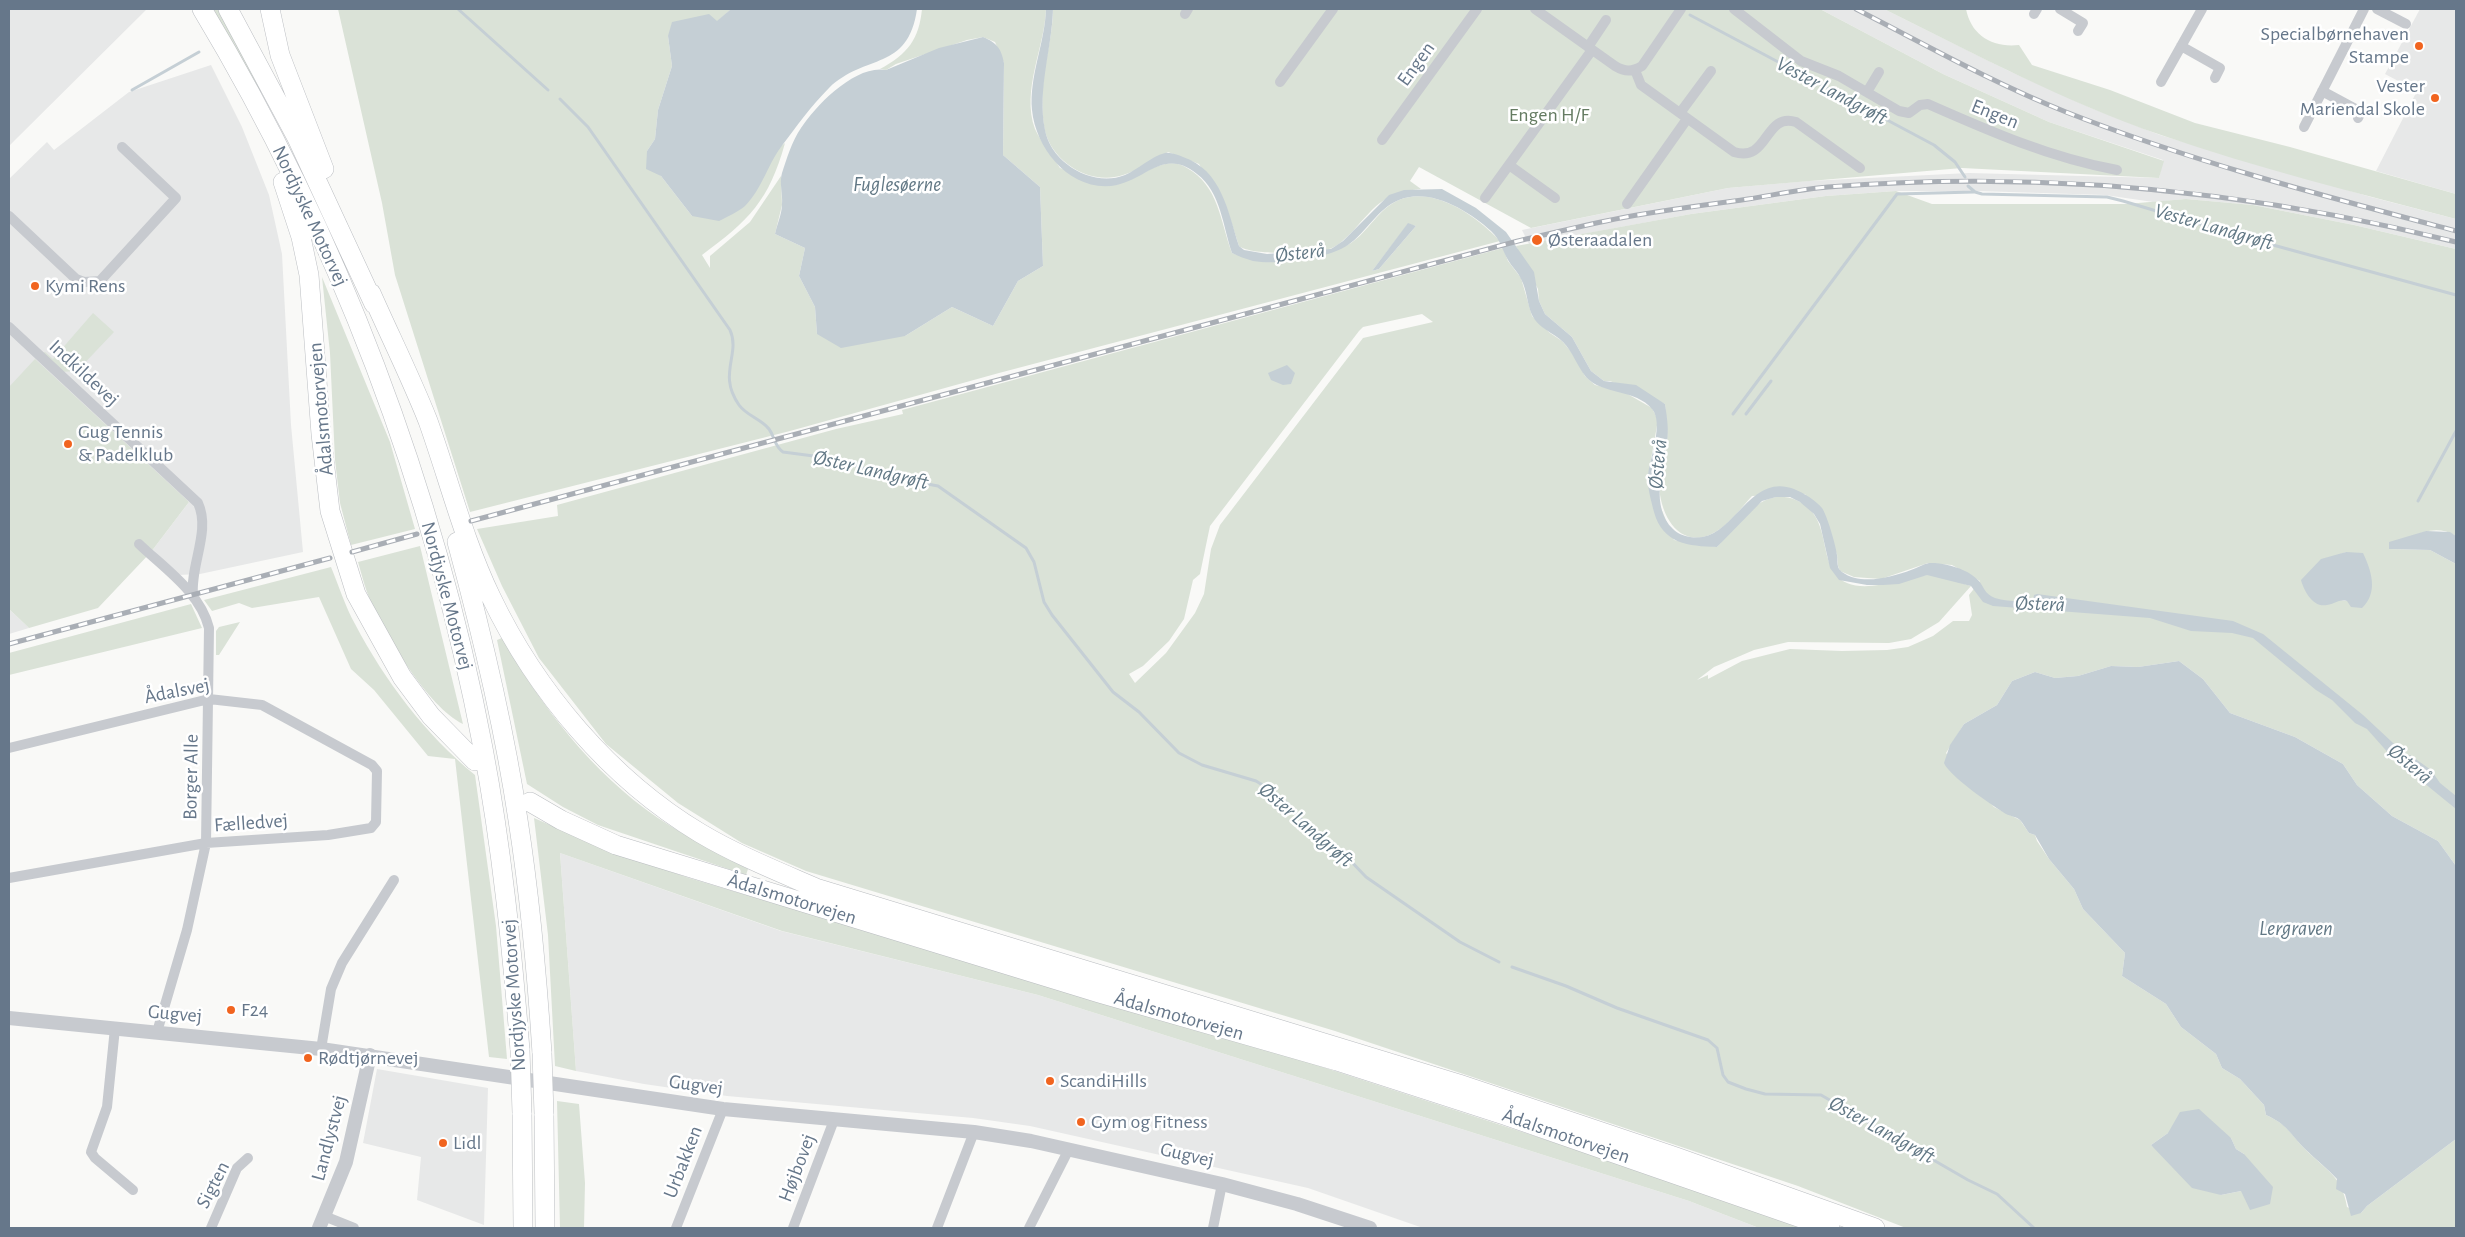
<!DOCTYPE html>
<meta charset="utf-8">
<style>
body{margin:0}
#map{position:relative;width:2465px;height:1237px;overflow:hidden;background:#f9f9f7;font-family:"Alegreya Sans",sans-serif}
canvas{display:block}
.frame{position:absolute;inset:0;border:10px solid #66778a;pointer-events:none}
</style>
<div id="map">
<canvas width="2465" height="1237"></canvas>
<div class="frame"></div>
</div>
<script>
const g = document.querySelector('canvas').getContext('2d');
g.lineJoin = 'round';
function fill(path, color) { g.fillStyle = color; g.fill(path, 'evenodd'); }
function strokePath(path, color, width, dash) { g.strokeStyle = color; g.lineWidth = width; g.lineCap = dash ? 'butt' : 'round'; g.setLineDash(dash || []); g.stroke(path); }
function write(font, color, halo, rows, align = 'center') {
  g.font = font + ' "Alegreya Sans",sans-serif'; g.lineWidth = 5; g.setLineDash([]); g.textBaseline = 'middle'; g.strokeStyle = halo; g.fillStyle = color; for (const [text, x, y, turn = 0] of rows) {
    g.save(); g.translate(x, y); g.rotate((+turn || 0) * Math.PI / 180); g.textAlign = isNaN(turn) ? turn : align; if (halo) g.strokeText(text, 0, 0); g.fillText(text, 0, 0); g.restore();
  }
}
fill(new Path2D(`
 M9,9H147L9,146Z
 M1820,9H1884L2007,70L2091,108L2160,135L2371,197L2456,219V249L2354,225L2253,205L2186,199L2153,202L2105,195L1978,191H1896L1826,196L1691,214L1529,244L1522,230L1728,188L1808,181L1969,173L2159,178L2163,160L2049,122L1943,74Z
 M2420,9H2456V194L2376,171L2417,91L2385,74Z
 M211,65L242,127L269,195L282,254L291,425L303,552L200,574L178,575L151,552L189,502L9,387V179L47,142L54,150L129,92Z
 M9,609L29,628L9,634Z
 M560,853L781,931L1038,995L1689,1201L1759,1228H1423L1308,1188L1030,1126L973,1118L727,1096L644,1084L576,1071Z
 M377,1069L488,1088L484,1225L417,1200L421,1157L363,1143Z`), '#e7e8e8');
fill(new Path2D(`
 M210,9H218L254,71L262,91L258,93Z
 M338,9H731L717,22L668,36L672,66L658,110L655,139L647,151L661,176L692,216L785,143C769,201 749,220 702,255L710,268V256L750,222L781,176L782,205L775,234L805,248L799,276L815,307L817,334L905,336L952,307L993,326L1018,281L1043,266L1040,187L1003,155L1004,63L995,42L983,37L967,40L896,64L886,70L880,69C908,54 919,39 922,9H1046C1045,47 1021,90 1035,129C1041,142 1053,156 1060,168L1116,185C1133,178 1148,168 1165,164C1173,162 1181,164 1187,168C1219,186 1220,221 1232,253C1269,267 1288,259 1325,250C1333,248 1344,248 1351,243C1368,232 1379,208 1399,200C1434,185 1478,217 1500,241L999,373L790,431L470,512L395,275L382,203ZM1408,224L1416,226L1379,269L1372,271Z
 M1053,9H1820L1943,74L2049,122L2164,161L2159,178L1962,168L1728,188L1531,228L1419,167L1410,181L1421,189C1385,192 1376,205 1353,231C1346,237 1341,244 1332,248C1318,254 1251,256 1239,246L1228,212L1199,164L1168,152C1153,160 1139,170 1123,175C1091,186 1053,163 1045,131C1042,117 1042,99 1043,85C1045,59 1053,34 1053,9Z
 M1884,9H1966C1971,35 1992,48 2019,45L2032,65L2110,90L2195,123L2290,147L2456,194V219C2357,193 2257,168 2161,135C2065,102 1975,54 1884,9Z
 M1896,191L1932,204H2126L2186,199L2253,205L2354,225L2456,249V536C2433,522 2410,537 2389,549L2430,550L2456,564V866L2438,841L2392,816L2357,785L2343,764L2295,737L2230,713L2203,679L2179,661L2138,667L2111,666L2078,676L2055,678L2035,672L2012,681L1997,705L1964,724L1946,753L1994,807L2020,820L2029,833L2035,835L2037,841L2049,859L2074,889L2083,909L2125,953L2122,976L2166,1004L2181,1027L2216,1054L2222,1068L2240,1079L2264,1105L2266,1115C2288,1125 2289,1132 2304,1148C2325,1170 2342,1175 2347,1207L2361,1213L2367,1206L2456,1139V1228H1906L1798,1186L1335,1031L806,871L742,843L678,803L606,744L539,658L502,586L477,529L558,516L557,505L836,429L903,414L902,410L1503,248L1508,261L1521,278L1532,316L1550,333L1562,341L1573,354L1585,376L1595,385L1624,392L1652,408L1658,420L1648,476L1674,540L1717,547C1737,525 1761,485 1796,500C1836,517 1814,568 1847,583C1870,593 1904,577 1926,575C1940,574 1957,582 1971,586L1939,622L1911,639L1889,643L1788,642L1754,650L1733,659L1714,667L1697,680L1708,675V679L1742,661L1790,649L1842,651L1887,650L1908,647L1933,636L1953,621H1969L1972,615L1969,595L1980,581L1952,565L1928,563L1881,579L1854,577L1840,571L1838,566L1837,554L1805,494L1752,496C1743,506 1734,518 1724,526C1686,557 1660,521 1659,484C1659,470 1665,456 1667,443C1668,430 1666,417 1665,404L1610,381H1604L1591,371L1572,337L1545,314L1539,301L1538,289L1516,246L1691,214L1826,196ZM1422,314L1433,322L1363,338L1220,525L1211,549L1204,594L1195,613L1166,653L1135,683L1129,674L1143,666L1169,641L1184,619L1193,580L1200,574L1210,526L1359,331L1363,327ZM2346,552L2347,601L2339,600L2336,556ZM2168,1133L2231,1138L2236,1149L2244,1154L2241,1191L2221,1195L2151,1145Z
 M322,277L390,442L415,529L351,545L340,503L335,460L330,353Z
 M93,313L114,332L77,371L60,372L43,353L45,352L53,359Z
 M35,359L189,502L151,552L98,608L29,628L9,609V387Z
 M420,546L463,724C427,706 388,638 371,602C365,589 362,575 358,562Z
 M331,567C339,586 345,606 355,624C385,681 425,734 475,775L496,926L507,1059L489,1057L455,759L428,756L374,690L351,669L319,597L252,608L239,603L212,611L204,600Z
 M191,604L202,628L9,675V653Z
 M240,622L219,655H216V631L219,627Z
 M502,638C542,707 592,773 658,818C687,837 717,853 748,869L746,875L598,825L563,807L527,784L497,640Z
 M534,818L603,848L689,878L1295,1058L1596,1156L1804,1228H1759L1689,1201L1038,995L782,931L560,853L576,1071L555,1066L548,935Z
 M557,1101L579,1104L585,1183L584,1228H560Z`), '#dae2d7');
fill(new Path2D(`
 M731,9H917C908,72 865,53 829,88C811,106 796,127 781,147C767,166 762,189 745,206C738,212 727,217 719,221L692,216L661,176L646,169L647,151L655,139L658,110L672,66L668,36L672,22L709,14L717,21Z
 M1046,9H1053C1052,49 1037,89 1045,130C1051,163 1093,188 1125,175C1139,169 1150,157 1165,153C1171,152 1178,155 1183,157C1222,170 1228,212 1239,246L1244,250L1267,254L1331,249L1343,241L1389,195L1404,190L1442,189L1476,208L1506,232L1534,272L1539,301L1545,314L1572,337L1591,371L1604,381L1636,385L1665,404C1667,417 1669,430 1667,442C1663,468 1650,507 1673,529C1678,534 1684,536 1690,537C1733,545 1747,471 1794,489C1804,493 1815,500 1822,508C1827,515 1836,546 1837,555C1838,561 1836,568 1842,572C1861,586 1892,577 1911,570C1917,568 1923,564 1929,563C1944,562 1968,569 1978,580C1984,586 1984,594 1995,598C2006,602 2021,601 2033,601L2034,595L2037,594L2233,621L2263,634L2363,715L2407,756L2410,755L2431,770L2440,783L2456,796V809L2391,756L2367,729L2355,723L2332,700L2316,690L2253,638L2232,633L2191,631L2150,618L1993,606L1983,602L1971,586L1927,575L1899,584L1883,585H1867L1839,580L1830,568L1820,524L1814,514L1800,502L1790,497H1776L1762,501L1717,547C1688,546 1663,544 1654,512C1651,500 1647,487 1648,475C1650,458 1664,423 1652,409C1636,389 1602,395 1586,377C1577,366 1573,352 1563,342C1554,333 1538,328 1532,315C1527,304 1527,290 1521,279C1518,272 1512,267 1508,260C1502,250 1501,240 1491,231C1469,211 1430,187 1399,200C1378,208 1366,233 1348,245C1327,259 1278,265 1253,261C1246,259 1238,256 1232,253C1223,227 1221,192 1197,174C1164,148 1148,178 1117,185C1073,194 1036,151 1032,110C1029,76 1045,43 1046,9Z
 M983,37C997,43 1001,48 1004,63L1003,155L1040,187L1043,266L1018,281L993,326L952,307L905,336L841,348L817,334L815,307L799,276L805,248L775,234C777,224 782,214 782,204C783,194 779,183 782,173C787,158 792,141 801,128C816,105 856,64 886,70L939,48Z
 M1408,223L1416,226L1379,269L1372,271Z
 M1287,365L1295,373L1291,384L1283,385L1271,380L1268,373Z
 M2426,531L2450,532L2456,536V564L2430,550L2389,549V542Z
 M2346,552L2363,553C2371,570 2379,592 2362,608L2351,607L2347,601C2338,599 2335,604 2327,605C2313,608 2304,591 2301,580L2321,559Z
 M2179,661L2203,679L2230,713L2295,737L2343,764L2357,785L2392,816L2438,841L2456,866V1139L2367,1206L2361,1213L2351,1216L2345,1194L2336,1189L2337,1179C2327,1168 2316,1160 2305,1149C2289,1133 2288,1125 2266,1115L2264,1105L2240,1079L2222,1068L2216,1054L2181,1027L2166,1004L2122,976L2125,953L2083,909L2074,889L2049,859L2035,835L2029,833C2026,829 2023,823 2020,820C2017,817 2010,816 2006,814C1993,806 1949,776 1944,763L1950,745L1964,724L1997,705L2012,681L2035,672L2055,678L2078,676L2111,666L2138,667Z
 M2199,1109L2231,1138L2236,1149L2244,1154L2273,1187L2270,1204L2250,1210L2241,1191L2221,1195L2192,1188L2151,1145L2168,1133L2180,1112Z`), '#c5cfd5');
strokePath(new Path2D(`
 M458,9L548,90
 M1690,15L1934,145L1955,162L1965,177
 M132,90L199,52
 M560,99L588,127L730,330C741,354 717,374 739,405C747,416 761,419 769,429C775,437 774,446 783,452L829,458L901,479L938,486L1026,548L1034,562L1044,602L1052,615L1113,692L1139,712L1179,753L1202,765L1256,781L1274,792L1289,805L1307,826L1346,856L1366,877L1460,942L1499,962
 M1968,186L1975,192L1982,194L2107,197L2123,201L2240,236L2456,295
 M1733,414L1897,194L1974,192
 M1746,414L1771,381
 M2418,501L2456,431
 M1512,967L1566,986L1617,1008L1708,1040L1717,1048L1723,1075L1728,1082L1746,1089L1765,1094L1821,1095L1968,1180L1997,1194L2034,1228`), '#c5cfd5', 3);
const motorway = new Path2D(`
 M202,9C338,235 434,489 483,748C502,848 512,949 520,1050
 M228,9L297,138L374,304
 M270,9L280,55L324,169
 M283,182L301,237L309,275L321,434L330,511L356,594L402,677L431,716L475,761
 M371,293C390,336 411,378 428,421C449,480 464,541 491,597C536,691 610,779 700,833C737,855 777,871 816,888L1459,1084L1676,1157L1875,1228
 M457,542C482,634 504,726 518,820C530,897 537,975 542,1053
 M530,802L561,820L616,845L1099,993L1337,1061L1504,1115L1830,1228
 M522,1113L523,1228
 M544,1114L545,1228`);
strokePath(motorway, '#bbbec2', 20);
strokePath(new Path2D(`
 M1535,9L1615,66C1625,72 1632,72 1642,66L1681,9
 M1734,9L1801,61L1839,76L1899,111L1909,113L1920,105L1928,104C1989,131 2051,158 2117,170
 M2060,9L2083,23L2078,31
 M2377,9L2406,24
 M1185,14L1188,9
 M2034,14L2037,9
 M2181,46L2220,68L2215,78
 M1588,47L1606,20
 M1635,70L1641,85L1734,152C1769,163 1764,112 1796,122L1860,168
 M1280,82L1333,9
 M2161,82L2202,9
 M2322,91L2361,112L2358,118
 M1867,92L1879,72
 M1680,113L1711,71
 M2304,127L2364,9
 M1382,140L1477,9
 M1509,165L1555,198
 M1485,198L1592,50
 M1627,204L1687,119
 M9,216L76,279L84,282L100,281L176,198L122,147
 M9,327L198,503C211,531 190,565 193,595
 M139,544C165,569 200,592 209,628L206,843L187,930L157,1032
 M9,748L209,699L262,705L372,765L377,771L376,822L371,828L328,835L206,843L9,878
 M115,1028L107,1107L91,1152L95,1158L133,1190
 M321,1049L331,989L342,963L394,880
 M324,1216L354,1228
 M211,1228L237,1168L248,1158
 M676,1228L723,1109
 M793,1228L834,1120
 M937,1228L974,1132
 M1029,1228L1069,1149
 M1213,1228L1222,1184`), '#c7cacf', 10);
strokePath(new Path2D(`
 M9,1018L321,1049L723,1109L974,1132L1031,1141L1222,1184L1297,1204L1370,1228
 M319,1228L346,1162L370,1055`), '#c7cacf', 14);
strokePath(motorway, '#fff', 19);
const rail = new Path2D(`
 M1856,9C1926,45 1993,83 2066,112C2193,162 2324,196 2456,231
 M471,521L1518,241C1548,234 1577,227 1606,221C1653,211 1701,206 1748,199C1774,195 1801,189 1828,187C2041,170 2249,190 2456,242
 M352,552L417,534
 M9,644L330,558`);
strokePath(rail, '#a9aeb5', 5);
strokePath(rail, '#fff', 3, [9]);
const motorwayBridge = new Path2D(`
 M520,1050L522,1113
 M542,1053L544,1114`);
strokePath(motorwayBridge, '#bbbec2', 20, []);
strokePath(motorwayBridge, '#fff', 19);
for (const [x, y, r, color] of [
 [2419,46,5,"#f1641f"],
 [2435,98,5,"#f1641f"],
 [1537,240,6,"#f1641f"],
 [35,286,5,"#f1641f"],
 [68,444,5,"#f1641f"],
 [231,1010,5,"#f1641f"],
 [308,1058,5,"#f1641f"],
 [1050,1081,5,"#f1641f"],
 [1081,1122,5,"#f1641f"],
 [443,1143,5,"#f1641f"]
]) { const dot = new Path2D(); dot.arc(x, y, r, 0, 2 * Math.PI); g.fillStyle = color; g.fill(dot); strokePath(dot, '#fff', 2); }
write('20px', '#66778a', '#fff', [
 ["Specialbørnehaven",2409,34,"right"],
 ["Stampe",2409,57,"right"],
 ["Vester",2425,86,"right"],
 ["Mariendal Skole",2425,109,"right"],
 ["Østeraadalen",1548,240],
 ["Kymi Rens",45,286],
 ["Gug Tennis",78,432],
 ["& Padelklub",78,455],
 ["F24",241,1010],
 ["Rødtjørnevej",318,1058],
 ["ScandiHills",1060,1081],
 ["Gym og Fitness",1091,1122],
 ["Lidl",453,1143]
], 'left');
write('20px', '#66778a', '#fff', [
 ["Engen",1416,64,-54],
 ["Engen",1995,114,22],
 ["Nordjyske Motorvej",310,216,65],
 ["Indkildevej",84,373,43],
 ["Ådalsmotorvejen",321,409,-95],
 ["Nordjyske Motorvej",447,596,75],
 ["Ådalsvej",177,691,-11],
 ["Borger Alle",191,777,-89],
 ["Fælledvej",251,823,-4],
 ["Ådalsmotorvejen",792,899,17],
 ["Nordjyske Motorvej",514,995,-94],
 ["Gugvej",175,1014,5],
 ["Ådalsmotorvejen",1179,1016,16],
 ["Gugvej",696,1085,8],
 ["Ådalsmotorvejen",1566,1136,19],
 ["Landlystvej",329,1138,-75],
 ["Gugvej",1187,1155,13],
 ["Urbakken",683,1162,-69],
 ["Højbovej",797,1168,-69],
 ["Sigten",213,1185,-63]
]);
write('20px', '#647b61', '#fff', [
 ["Engen H/F",1549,115]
]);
write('italic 21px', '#627885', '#fff', [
 ["Vester Landgrøft",1832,91,28],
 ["Fuglesøerne",897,185],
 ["Vester Landgrøft",2214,227,16],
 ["Østerå",1300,253,-6],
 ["Østerå",1658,464,-85],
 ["Øster Landgrøft",871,470,13],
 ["Østerå",2040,604,2],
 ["Østerå",2410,764,40],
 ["Øster Landgrøft",1306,825,41],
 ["Lergraven",2296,929],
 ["Øster Landgrøft",1882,1130,29]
]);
</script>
